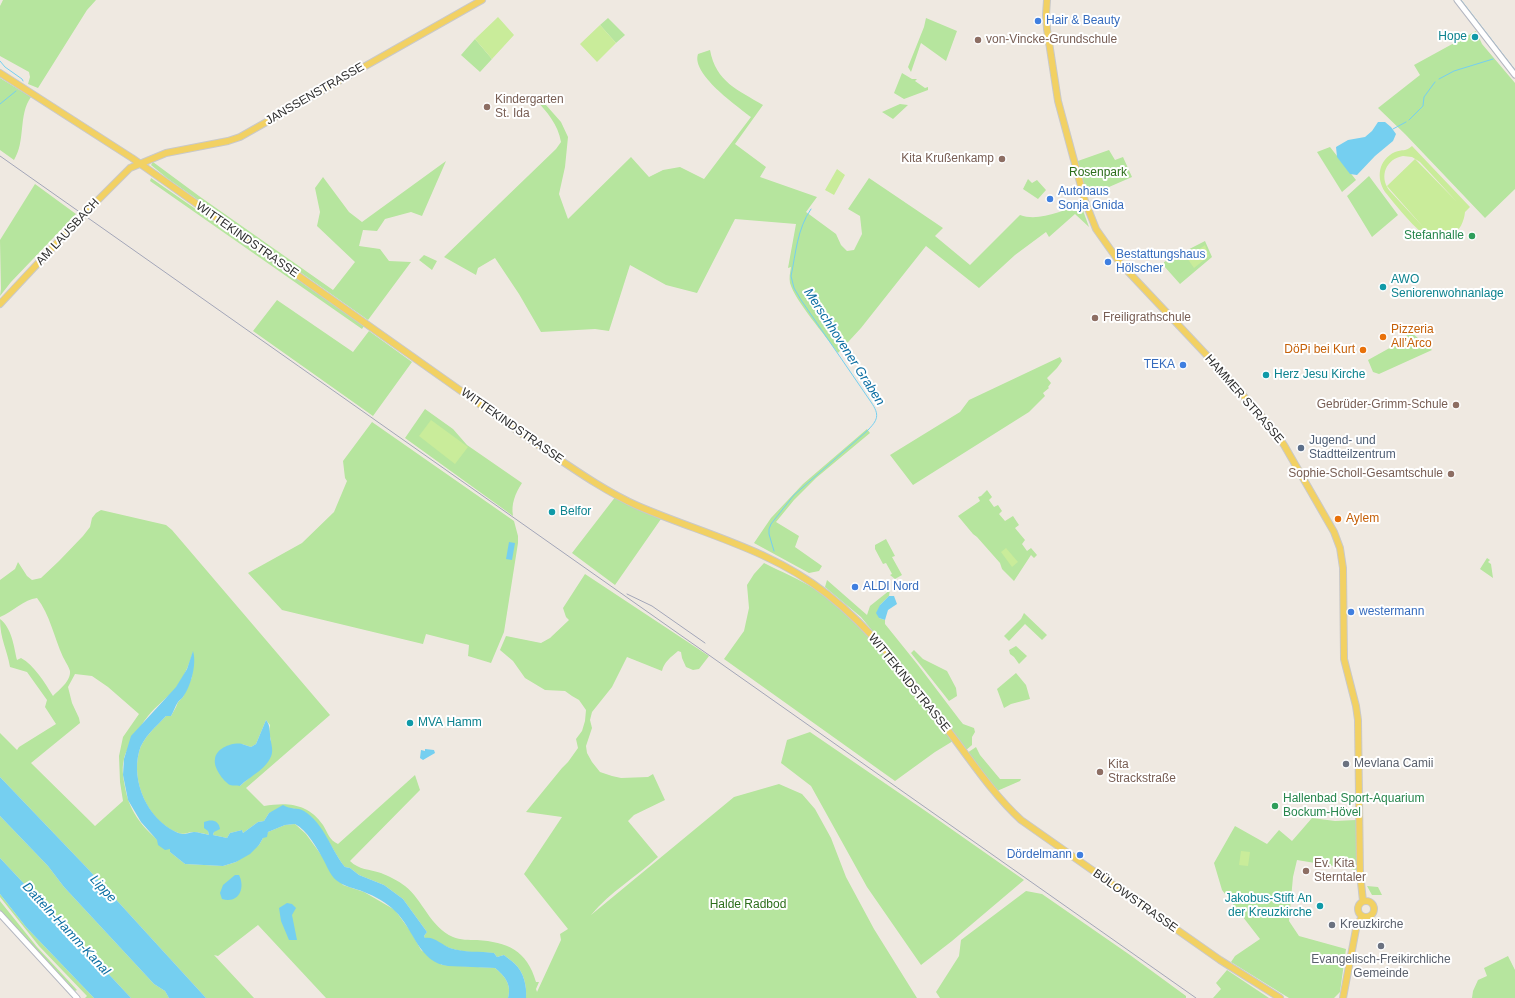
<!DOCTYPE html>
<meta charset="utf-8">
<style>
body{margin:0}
canvas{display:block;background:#efe9e1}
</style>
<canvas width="1515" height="998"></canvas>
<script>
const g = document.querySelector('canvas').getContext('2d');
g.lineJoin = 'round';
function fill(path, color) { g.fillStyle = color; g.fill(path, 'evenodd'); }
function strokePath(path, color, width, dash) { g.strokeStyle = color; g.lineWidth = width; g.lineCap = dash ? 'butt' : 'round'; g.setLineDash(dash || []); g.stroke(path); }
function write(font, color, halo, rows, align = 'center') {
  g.font = font + ' Helvetica,sans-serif'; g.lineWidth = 4; g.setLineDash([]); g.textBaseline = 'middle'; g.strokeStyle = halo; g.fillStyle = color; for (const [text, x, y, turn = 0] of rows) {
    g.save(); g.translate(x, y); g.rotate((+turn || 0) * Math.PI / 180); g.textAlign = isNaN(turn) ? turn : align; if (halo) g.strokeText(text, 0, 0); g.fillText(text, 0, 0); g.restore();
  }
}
fill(new Path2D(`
 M3,0H96L87,10L38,88L28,84L30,77L29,72L0,56V6Z
 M608,18L625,35L616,43L600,25Z
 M926,18L957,31L946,61L921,43L911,72L908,67L924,27Z
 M1476,31L1482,44L1515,83V189L1485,218L1405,134L1378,108L1420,75L1414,65Z
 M475,39L492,59L480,72L461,55Z
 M710,50C716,82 738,90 763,105L735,144L766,167L760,177L817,197L806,212L836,234L841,245L847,251L854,250L862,234L860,216L848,209L869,178L943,228L935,236L970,265L1020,215C1039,222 1063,210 1081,205L1089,227L1075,214L1049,237L1046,232L1015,255L979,288L926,246L861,328L838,353C826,336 795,301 790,283C789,277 790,273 791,267L788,268L796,224L735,219L697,293L666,285L630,265L609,331L595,329L541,332L519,294L495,258L478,268L476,275L444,257L556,149L561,142C558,124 547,112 535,99L538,96L561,122L568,137L565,167L559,194L568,219L631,157L649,177L663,170L680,167L704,179L751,117C737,106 691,74 698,54Z
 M902,73L912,79H917L915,81L925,88L928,87V90L904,99L894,93Z
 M0,78L31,97C18,115 26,141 14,160L0,150Z
 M900,104L908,105L893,119L882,112Z
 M1330,147L1356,180L1342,192L1317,152Z
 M1109,150L1115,160L1123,157L1132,177L1086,197L1075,162Z
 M446,161L422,216L411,212L385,219L377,231L363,230L359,246L380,249L389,261L411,262L368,320L167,178L151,165L153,162L199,196L333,290L355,262L317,226L320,212L315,188L323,177L349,212L362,222Z
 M1369,176L1398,215L1372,237L1347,196Z
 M151,178L364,326L362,329L150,181Z
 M1028,179L1032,183L1037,180L1046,190L1038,199L1023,189Z
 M35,184L76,214L11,282L0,296L1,289L0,240Z
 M1205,241L1212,257L1180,284L1164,266V262Z
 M424,255L437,261L432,270L419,260Z
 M277,300L353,352L369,331L412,362L373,416L253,331Z
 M1412,333L1419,339L1416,342L1422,347L1425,344L1432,350L1379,374L1373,372L1368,360L1404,340L1407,335Z
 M1060,357L1062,361L1057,368L1047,378L1051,383L1048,387L1049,388L1043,393L1045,396L1029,412L913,485L890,455L960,412L969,400Z
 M425,409L453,429L467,445L522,483C515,494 511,504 513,516L405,438Z
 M372,422L514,521L518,536V543L504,632L491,663L468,656L469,645L426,634L423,644L282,610L248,573L302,543L334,512L347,481L345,478L343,461Z
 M867,429L870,433L816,478L794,500L776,522L799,536L795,547L822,566L819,571L809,573L754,543L771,518L803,484Z
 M987,490L992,497L989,500L994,507L998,505L1002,511L999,514L1005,521L1013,516L1019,525L1015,528L1025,540L1022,544L1027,551L1031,548L1037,555L1034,558L1031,555L1014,581L1002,569L1000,563L977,537L973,534L958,516L980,501L978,497L981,496Z
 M616,496L661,519L615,585L572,553Z
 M101,510L166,525L172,530L330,715L246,788L264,806C287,802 308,803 323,825C328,833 329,840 338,844L415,775L420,790L350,861C359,870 369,869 381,873C388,876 399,881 405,886C423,900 430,927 453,937C460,940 469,940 477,940C507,942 527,950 536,982H539L536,989L537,992L561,940L560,934L568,929L524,874L562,817L526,812L562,768L568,762L578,748L576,739L582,731L585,721L586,710L579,700L572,696L565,691L545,690L525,678L513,661L500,650L506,636L541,643L550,638L569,620L566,617L563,608L585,574L709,656L699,669L693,670L686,667L682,658L681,652L678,651C671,657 664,662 662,671L627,657L612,687L592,712L590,720L592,728L586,746L587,753L592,762L600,772L612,776L621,778L648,777L653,774L665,800L634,815L628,821L658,857C636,877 610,892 591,915L734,797L779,784L802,794L815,809L831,838L846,877L874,929L917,998H526C527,986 524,972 514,963C511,960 507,958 504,955L497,957L494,953C481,952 466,953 453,949C442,946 436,940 425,938L424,936L427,932L403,899L384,885L359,875L350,868L345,867C332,852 318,812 296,809C287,808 278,811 269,813L264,821L258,822L243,833L242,830L230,833L227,838L213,835L214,832L208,831L209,835C205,834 198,832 194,832C186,832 185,836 176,832C148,820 131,782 139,752C142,738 157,726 166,716H171L176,707L178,702L183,697L192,677L193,652C189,665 184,677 176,688C167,698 156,706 148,716C142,723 138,732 133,740C130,746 125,752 124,759C121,770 124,781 126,792C131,816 150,836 170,849V852L185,864L223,866L236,862L259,845L263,838L268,832L285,825L295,824L306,834L343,885L364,892L395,910L411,932L421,950L442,965L495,968C505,976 512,985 508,998H326L258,925L218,956L214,955L254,998H206L89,870L0,777V733L17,750L19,747L56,724L45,707L47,700L27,672L10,667C7,649 0,639 0,619C12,628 14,647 17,660L21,658C34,665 45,683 53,696C59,690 71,681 70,671C69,667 65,661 63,657C54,637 50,615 37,598C24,599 13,612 0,617V580L15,569L18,562L27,576L32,580L41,578L59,561L83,536L90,527L92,518L96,513ZM75,674L92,676L108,687L139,714L123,737L119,756L120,782L123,801L95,826L31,763L80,723L79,718L72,703L68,687ZM266,720L270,725L269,732L271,741L266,763L240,786L242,744L251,747L256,744Z
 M886,539L895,556L892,557L902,575L895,579L890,575L892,574L891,572L886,563L883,564L875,549V545Z
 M1487,558L1490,560L1488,562L1491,564L1493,578L1480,569Z
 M764,563C781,572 800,579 816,590C872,629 912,687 953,741L935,752L895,781L724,659L744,631L749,608L747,585L754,574Z
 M827,580L867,615L870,606L890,590L889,596L880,605L879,618L885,620V624L918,665L959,719L963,724L974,728L975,732L972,737V745L965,751L913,680L861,617L825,587Z
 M1024,613L1047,635L1042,640L1025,624L1009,641L1004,636L1021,619Z
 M1016,646L1027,656L1019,664L1014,657L1010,654L1009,650Z
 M914,650L923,659L947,671L956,688L957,696L949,701L911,653Z
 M1016,673L1026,685L1030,699L1011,704L1004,708L997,689Z
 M810,732L927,812L1024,880L952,941L921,965L867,887L811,786L781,763L787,740Z
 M976,747L980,755L1000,779H1021L1020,781L997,791L967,753Z
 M0,816L48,866L64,887L154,984L165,991L169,998H131L0,858Z
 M1312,818L1335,821L1356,820L1357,870L1297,860L1293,877L1289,921L1299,936L1346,949L1340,992L1334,998H1289L1231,962L1235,956L1260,939L1222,890L1214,863L1235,826L1267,844L1279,830L1292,841Z
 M1367,886L1378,887L1382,895H1372Z
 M1026,891L1042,894L1130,955L1186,996V998H940L936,992L959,956L961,940Z
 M0,894L26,927L94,998H85L87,996L39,946L0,897Z
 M0,901L37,947L77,990L75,991L0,910Z
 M1508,956L1515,970V998H1472L1473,991L1478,980L1487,976L1484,968Z
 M1227,970L1269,998H1213L1221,989L1216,983Z`), '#b6e59e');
fill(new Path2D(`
 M498,17L514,35L492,59L475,39Z
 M600,25L616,43L597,62L580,44Z
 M1412,146L1470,207L1465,212C1464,222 1460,230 1452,235C1444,240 1433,240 1425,235C1413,227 1395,204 1385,192C1376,178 1378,160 1395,152C1402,149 1406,152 1412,146ZM1403,156L1412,157L1420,162L1457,202L1415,159L1387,186L1425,229L1389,190C1379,176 1386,159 1403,156Z
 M837,169L845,175L834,195L825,190Z
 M1205,245L1209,256L1194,268L1187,258Z
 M431,420L468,447L455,464L419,436Z
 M1006,548L1018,562L1012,567L1001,552Z
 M1241,851L1250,852L1248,866L1239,865Z`), '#c9ec9a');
fill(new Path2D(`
 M1378,122H1385L1391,127L1396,134L1393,141L1375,156L1357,175L1350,174L1337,157L1336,147L1348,140L1365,137L1372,131Z
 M509,542L515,543L512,560L506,559Z
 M889,596H894L897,604L888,610L885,620L879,618L876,613L880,605Z
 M193,651C197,664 191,686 183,697C182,699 179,700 178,702C175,706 174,711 171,716H166C157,726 142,738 139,752C131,782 148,819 176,832C185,836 186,833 194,832C198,832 204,834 209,835L208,831L204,828V822C211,819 219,820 220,829L214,832L213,835L227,838L230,833L242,830L243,833L258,822L264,821L269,813L283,805C291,810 297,807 304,811C324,823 331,850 345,867L350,868L359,875L384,885L403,899L427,932L424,936L425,938C434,936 442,945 450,948C464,953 480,951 494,953L497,957L504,955C507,958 511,960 514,963C524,972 527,986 526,998H508C512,985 505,976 495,968L448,966C419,963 414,929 395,911C387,903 375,896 364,892C355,888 344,887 336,880C330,875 327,866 323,859C317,848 307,830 295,824L285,825L268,832L267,837L263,838L259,845L250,854L236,862L223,866L185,864L170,852V849L165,850L158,845L157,840L141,822L128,800L123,775L124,759L131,736L176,687L187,669Z
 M266,720C270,725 269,728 270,734C270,740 273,747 272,753C269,768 250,776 240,786C237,785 233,786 230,785C223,781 213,767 215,759C216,748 233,742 242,744C245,745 248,746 251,747L256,744Z
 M425,749L434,750L435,753L423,760L420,758L421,750L425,751Z
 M0,777L89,870L206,998H169L165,991L154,984L64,887L48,866L0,816Z
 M0,858L131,998H94L26,927L0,894Z
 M235,875H239C246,889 238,904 222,899L220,893L223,885Z
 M287,903L292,904L296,908L292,915L297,940H289L281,921L279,908Z`), '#75cff0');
strokePath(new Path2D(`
 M1461,0L1515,70
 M0,61L5,67L22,79L23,81
 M1439,79L1454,71L1493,59
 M0,104L16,91
 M1409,120L1423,106L1424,97L1435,82
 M1393,129L1406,122
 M774,551L769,534V529L771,524L794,495L867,431C878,420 880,415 871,402L801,300L794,288L791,276C796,253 797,229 811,209`), '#75cff0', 1);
const minor = new Path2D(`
 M1457,0L1515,75
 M0,914L77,998`);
const major = new Path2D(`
 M1047,0L1046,15L1047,29L1058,101L1085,201L1096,229L1120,263L1216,365L1273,429L1284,445L1334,532L1340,548L1343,568L1344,659L1356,706L1358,720L1360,873L1363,901
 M0,73L132,158L526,437C563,461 598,488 638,506C703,534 770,549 827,594C878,634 917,689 956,741C976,768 996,797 1021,820L1220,960L1280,998
 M0,304L83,215L130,168L166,153L228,141L240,137L482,0
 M1358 909a8 8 0 1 1 16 0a8 8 0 1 1-16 0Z
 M1343,998L1356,929L1362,916`);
strokePath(minor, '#b4b7c1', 7);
strokePath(major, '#c9c9c9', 8);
strokePath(minor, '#fff', 5);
strokePath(major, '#f2d163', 6);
strokePath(new Path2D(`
 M0,156L1196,998
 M627,594L652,606L705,643`), '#a3a6b8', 1);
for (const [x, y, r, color] of [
 [1038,21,4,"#3f7fe0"],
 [1475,37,4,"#0f9aa8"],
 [978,40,4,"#8d6e63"],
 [487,107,4,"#8d6e63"],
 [1002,159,4,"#8d6e63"],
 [1050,199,4,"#3f7fe0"],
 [1472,236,4,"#2e9e5b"],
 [1108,262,4,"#3f7fe0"],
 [1383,287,4,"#0f9aa8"],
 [1095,318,4,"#8d6e63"],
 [1383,337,4,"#e8710a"],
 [1363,350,4,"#e8710a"],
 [1183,365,4,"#3f7fe0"],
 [1266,375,4,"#0f9aa8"],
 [1456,405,4,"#8d6e63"],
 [1301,448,4,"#5c6f8a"],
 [1451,474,4,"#8d6e63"],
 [552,512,4,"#0f9aa8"],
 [1338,519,4,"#e8710a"],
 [855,587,4,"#3f7fe0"],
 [1351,612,4,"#3f7fe0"],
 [410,723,4,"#0f9aa8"],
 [1346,764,4,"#6b7280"],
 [1100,772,4,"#8d6e63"],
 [1275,806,4,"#2e9e5b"],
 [1080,855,4,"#3f7fe0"],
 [1306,871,4,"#8d6e63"],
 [1320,906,4,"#0f9aa8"],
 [1332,925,4,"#6b7280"],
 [1381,946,4,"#6b7280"]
]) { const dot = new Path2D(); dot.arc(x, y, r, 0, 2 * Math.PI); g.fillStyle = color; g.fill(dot); strokePath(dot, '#fff', 1.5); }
write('12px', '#366cbe', '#fff', [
 ["Hair & Beauty",1046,21],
 ["Autohaus",1058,192],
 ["Sonja Gnida",1058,206],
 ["Bestattungshaus",1116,255],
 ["Hölscher",1116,269],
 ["TEKA",1175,365,"right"],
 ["ALDI Nord",863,587],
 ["westermann",1359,612],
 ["Dördelmann",1072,855,"right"]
], 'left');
write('12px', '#0d838f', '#fff', [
 ["Hope",1467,37,"right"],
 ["AWO",1391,280],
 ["Seniorenwohnanlage",1391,294],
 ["Herz Jesu Kirche",1274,375],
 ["Belfor",560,512],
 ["MVA Hamm",418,723],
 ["Jakobus-Stift An",1312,899,"right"],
 ["der Kreuzkirche",1312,913,"right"]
], 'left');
write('12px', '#785e54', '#fff', [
 ["von-Vincke-Grundschule",986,40],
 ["Kindergarten",495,100],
 ["St. Ida",495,114],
 ["Kita Krußenkamp",994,159,"right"],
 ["Freiligrathschule",1103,318],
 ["Gebrüder-Grimm-Schule",1448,405,"right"],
 ["Sophie-Scholl-Gesamtschule",1443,474,"right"],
 ["Kita",1108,765],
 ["Strackstraße",1108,779],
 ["Ev. Kita",1314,864],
 ["Sterntaler",1314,878]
], 'left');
write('12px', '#2e2e2e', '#fff', [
 ["JANSSENSTRASSE",315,94,-30],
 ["AM LAUSBACH",68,232,-47],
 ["WITTEKINDSTRASSE",247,240,35],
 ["HAMMER STRASSE",1244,399,49],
 ["WITTEKINDSTRASSE",512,426,35],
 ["WITTEKINDSTRASSE",909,683,51],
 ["BÜLOWSTRASSE",1135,901,35]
]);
write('12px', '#2c6e1b', '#fff', [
 ["Rosenpark",1098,173],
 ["Halde Radbod",748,905]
]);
write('12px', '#27864d', '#fff', [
 ["Stefanhalle",1464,236],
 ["Hallenbad Sport-Aquarium",1283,799,"left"],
 ["Bockum-Hövel",1283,813,"left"]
], 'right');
write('12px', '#c56008', '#fff', [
 ["Pizzeria",1391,330],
 ["All’Arco",1391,344],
 ["DöPi bei Kurt",1355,350,"right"],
 ["Aylem",1346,519]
], 'left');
write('12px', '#4e5e75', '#fff', [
 ["Jugend- und",1309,441],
 ["Stadtteilzentrum",1309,455]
], 'left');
write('12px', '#5b616d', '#fff', [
 ["Mevlana Camii",1354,764],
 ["Kreuzkirche",1340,925],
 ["Evangelisch-Freikirchliche",1381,960,"center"],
 ["Gemeinde",1381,974,"center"]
], 'left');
write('italic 13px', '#0d6fa3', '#fff', [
 ["Merschhovener Graben",844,347,57],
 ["Lippe",103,889,47],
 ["Datteln-Hamm-Kanal",66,929,47]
]);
</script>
